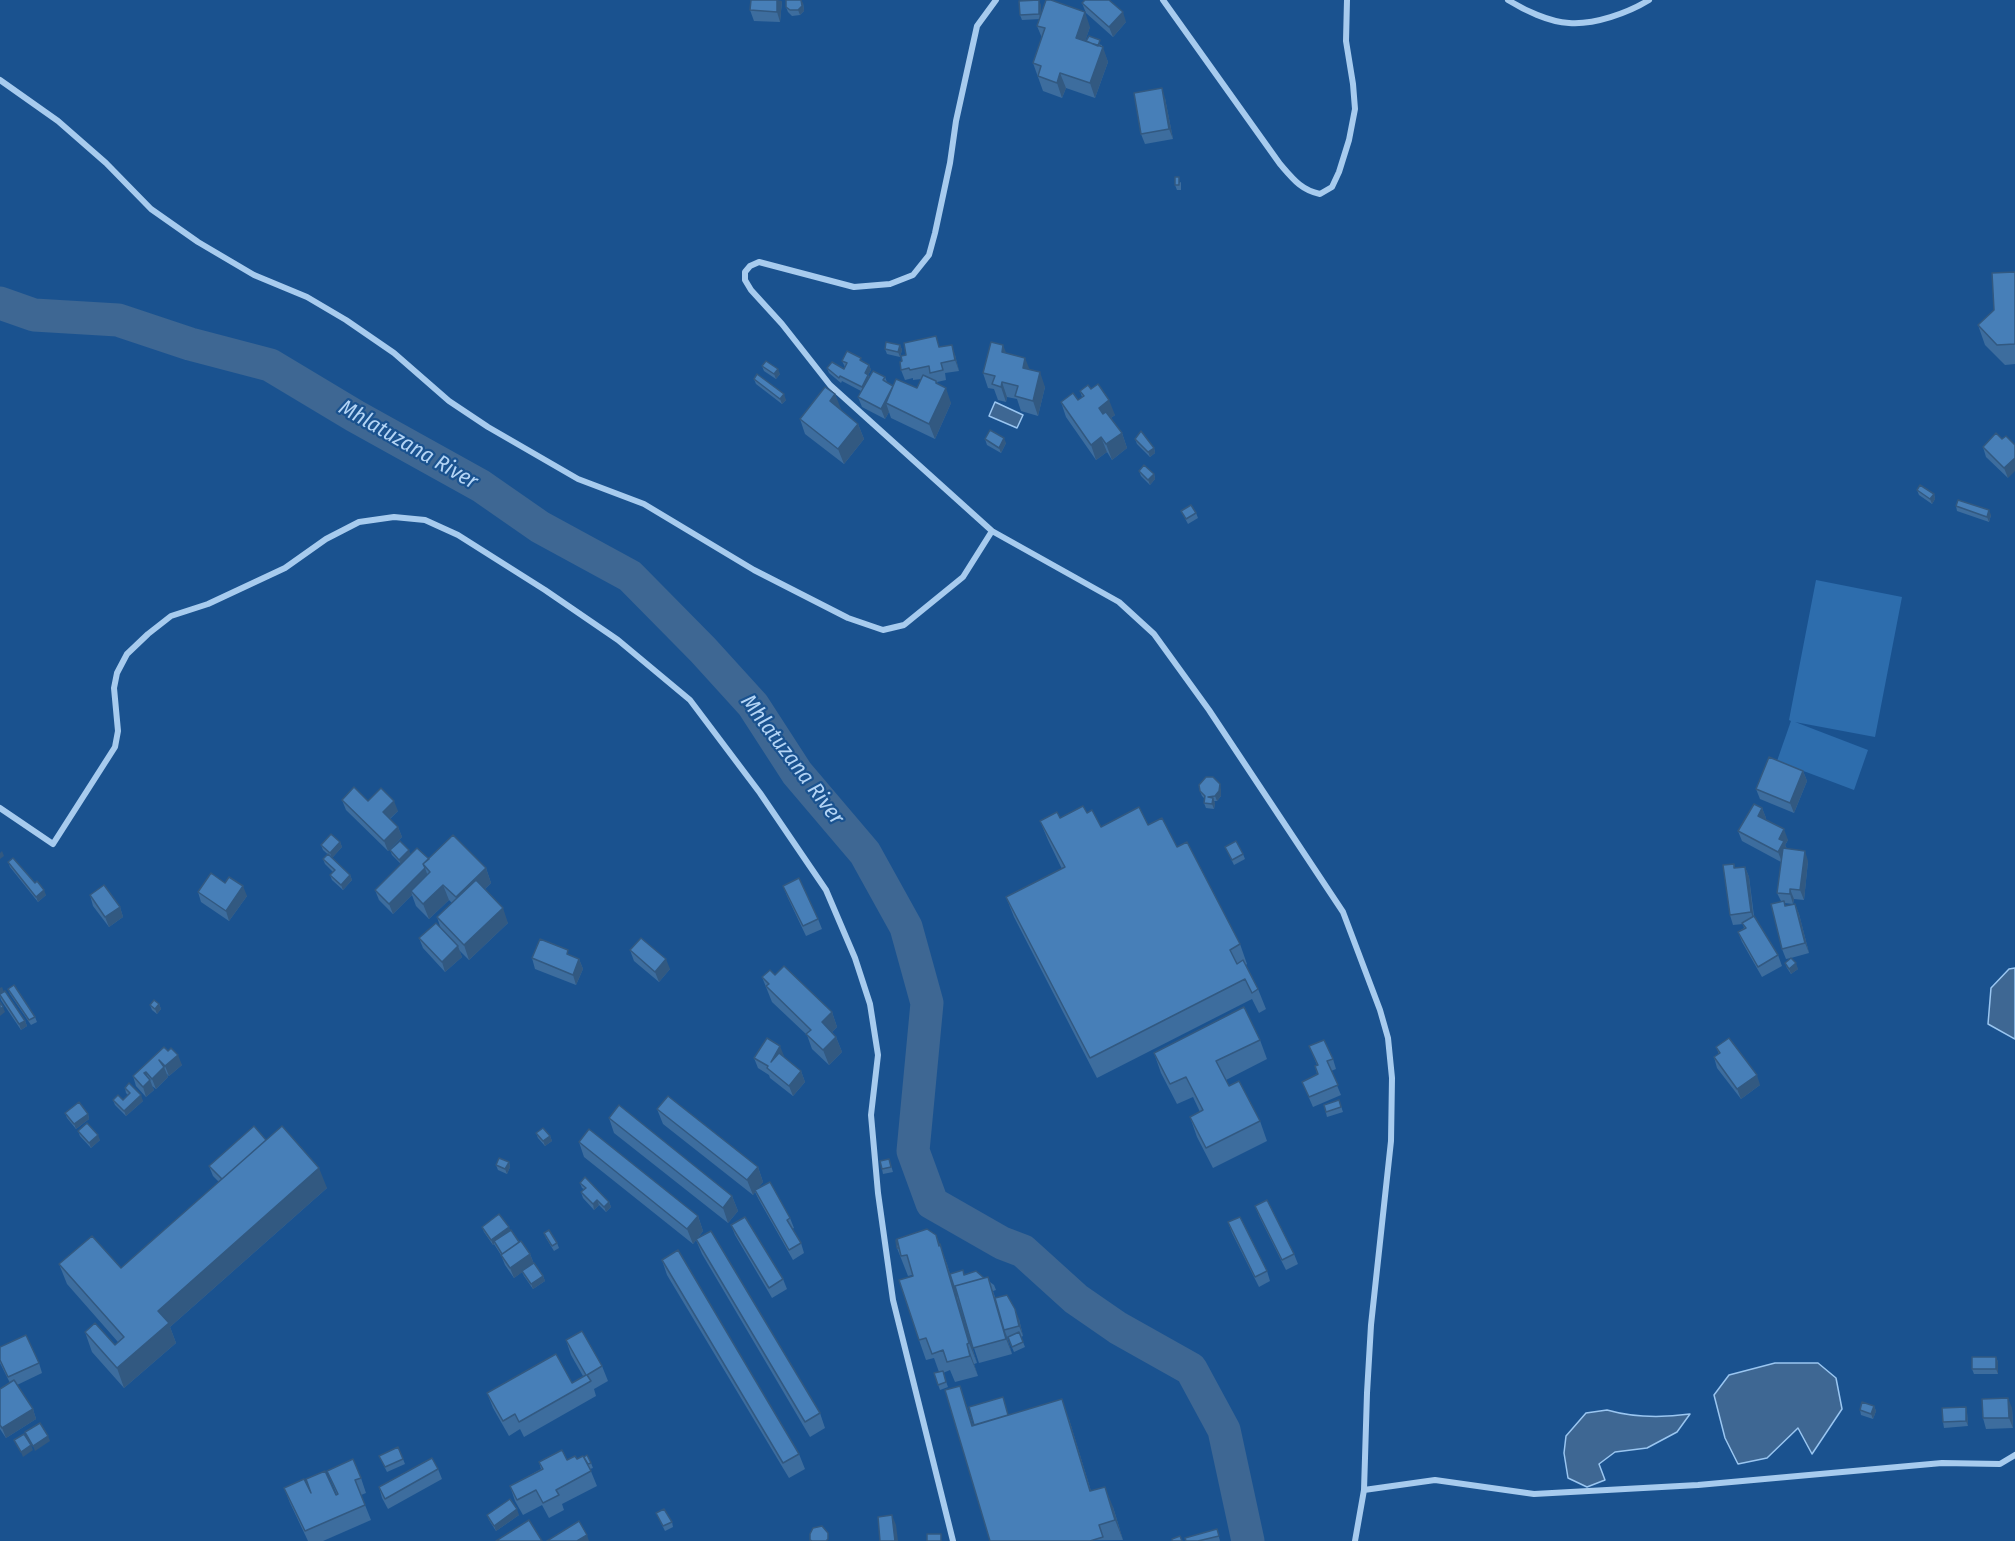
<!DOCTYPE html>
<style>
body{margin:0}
canvas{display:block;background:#1a528f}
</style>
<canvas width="2015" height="1541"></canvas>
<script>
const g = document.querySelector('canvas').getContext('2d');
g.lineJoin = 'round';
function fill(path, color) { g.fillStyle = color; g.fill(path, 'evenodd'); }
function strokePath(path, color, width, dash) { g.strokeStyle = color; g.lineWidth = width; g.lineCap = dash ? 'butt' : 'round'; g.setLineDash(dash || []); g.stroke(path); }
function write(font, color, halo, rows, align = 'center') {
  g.font = font + ' "Fira Sans Condensed",sans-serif'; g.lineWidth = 4.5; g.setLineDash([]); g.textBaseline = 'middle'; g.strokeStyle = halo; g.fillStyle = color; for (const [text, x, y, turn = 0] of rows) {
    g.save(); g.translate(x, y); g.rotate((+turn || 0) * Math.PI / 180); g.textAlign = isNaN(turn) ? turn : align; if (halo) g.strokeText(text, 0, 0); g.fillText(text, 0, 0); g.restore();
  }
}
fill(new Path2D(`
 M1816,580L1902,597L1875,737L1795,722L1868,750L1854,790L1777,761L1791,721L1789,720Z`), '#2d6dad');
const water = new Path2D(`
 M995,402L1023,415L1017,428L989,416Z
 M2015,968V1039L1988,1024L1991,988L2009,969Z
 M1775,1363H1818L1836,1378L1842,1409L1812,1454L1798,1428L1767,1458L1738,1464L1725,1438L1714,1395L1729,1375Z
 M1607,1410C1635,1418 1661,1418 1690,1414L1677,1432L1647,1448L1615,1452L1599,1464L1605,1480L1587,1487L1568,1478L1564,1453L1566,1436L1586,1413Z`);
fill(water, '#3e6793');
strokePath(water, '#9ac6f1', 1.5);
strokePath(new Path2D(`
 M0,303L34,315L118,320L190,344L270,365L355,416L481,486L540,527L630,576L703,650L753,705L797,773L865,853L906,927L927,1003L913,1151L932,1203L1002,1243L1023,1251L1076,1299L1118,1328L1191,1369L1224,1430L1248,1541`), '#3e6793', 33);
strokePath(new Path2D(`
 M996,0L977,26L956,121L950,163L935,233L929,255L913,275L890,284L854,287L759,262L750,266L745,272V280L751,290L782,324L830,385L992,531L1119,602L1154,634L1209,710L1343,912L1380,1010L1388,1038L1392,1078L1391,1141L1371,1325L1367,1393L1364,1490L1355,1541
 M1163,0L1280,164C1293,179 1301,190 1320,194L1332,187L1339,172L1349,140L1355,109L1353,84L1346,41L1347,0
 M1508,0C1524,10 1549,22 1569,23C1594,25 1628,13 1649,0
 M0,80L58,121L106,163L151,209L198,242L254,275L307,297L346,320L394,353L449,401L488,427L578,479L644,504L754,570L848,618L883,630L904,625L963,577L992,531
 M0,808L53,844L115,747L118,731L114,688L117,673L127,654L148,634L171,616L208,604L285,568L326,539L359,522L394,517L425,520L458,535L545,590L618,640L690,700L760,793L826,890L855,958L870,1004L878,1055L871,1115L878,1193L893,1300L953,1541
 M1364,1490L1435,1480L1534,1494L1698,1485L1942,1463L2000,1464L2015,1455`), '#a7cbee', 6);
fill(new Path2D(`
 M782,1L780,22L754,21L750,10Z
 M803,3L804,11L800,15L792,16L788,12L786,7Z
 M1082,3L1126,22L1113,37L1086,13Z
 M1041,5V15L1090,27L1085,41L1102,45V47L1108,62L1095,98L1066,88L1062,98L1043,91L1033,63L1042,38L1037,26L1040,19L1022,20L1020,15Z
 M1165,98L1173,139L1145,144L1141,134Z
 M1181,182V190H1177L1175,185Z
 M2015,272V364L2005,365L1985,345L1978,325L1994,310Z
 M900,345L902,350L900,357L887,354L885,349Z
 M940,347L955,355L959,371L945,373L946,380L937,382L951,403L935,439L891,418L889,412L885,419L862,407L858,397L861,391L842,381L841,383L829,373L827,368L844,369L845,367L842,361H862L869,365L871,370L868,375L869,377H885L887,382L893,386L917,388L921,379L913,380V378L905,380L901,370Z
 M1007,354L1029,369L1045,387L1038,416L1021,411L1017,399L1007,397L1006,402L998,400L994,389L988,388L983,373Z
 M762,366L780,374L776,379L764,371Z
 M754,379L786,400L782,404L756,384Z
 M1091,389L1115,415L1111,418L1122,433L1127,448L1112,460L1107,452L1096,460L1066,417L1061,402L1078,400L1082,397L1080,391Z
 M835,394L840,410L858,424L864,439L844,464L805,434L800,419Z
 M985,439L1006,443L1001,453L987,445Z
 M1135,439L1154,448L1155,453L1150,457L1137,444Z
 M2002,439L2008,478L1986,457L1983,447Z
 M1139,471L1154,474L1155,479L1150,485L1141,476Z
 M1917,490L1934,494L1935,499L1932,504L1919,495Z
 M1956,506L1991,515L1989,522L1957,511Z
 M1181,511L1196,513L1198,518L1188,524Z
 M1803,771L1807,781L1794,813L1760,799L1756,789Z
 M1221,789V796L1217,801H1214L1215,803L1214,809L1206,808L1204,803L1205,799L1202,796L1200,791Z
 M342,800L368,801L398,811L390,819L398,827L402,837L388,851L346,810Z
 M1762,808L1766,818L1765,820L1788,840L1785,845L1787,849L1808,861L1804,900L1794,899L1793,904L1784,903L1786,906L1795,904L1799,914L1809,953L1791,958L1798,969L1791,974L1787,968L1785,963L1791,958L1786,959L1782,949L1781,901L1777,893L1781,862L1742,841L1738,831Z
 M1087,813L1101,827L1148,825L1177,847L1240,944L1247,964L1246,965L1258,989L1266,1009L1259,1013L1252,999L1097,1078L1014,917L1006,897L1062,869L1048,840L1040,821L1060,818Z
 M340,842L342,847L332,858L323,850L321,845Z
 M1225,847L1243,854L1245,859L1234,865Z
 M390,850L411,854L429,859L486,868L491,883L485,889L508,923L469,960L459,950L462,957L445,972L423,948L419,938L441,929L437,917L452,903L449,900L429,919L416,906L412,895L393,914L379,900L375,890L401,864L392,855Z
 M323,859L350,875L352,880L343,890L332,880L330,875L333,872L325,864Z
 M8,862L46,895L38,902L10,867Z
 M1734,864L1735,868L1745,867L1749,877L1754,916L1778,955L1782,966L1762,977L1742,942L1738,932L1744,928L1743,924L1733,925L1730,915Z
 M225,883L247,896L229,921L201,902L198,892Z
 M783,886L818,919L822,929L806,936L787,896Z
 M90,895L120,907L123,917L109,927L93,906Z
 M630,950L670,969L659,982L634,961Z
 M570,955L579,959L583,969L576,985L535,969L532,958Z
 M775,975L832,1012L837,1027L832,1032L836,1037L842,1052L829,1065L812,1049L807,1035L772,1002L762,977Z
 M8,989L35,1017L37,1022L31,1025L10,994Z
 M4,991L25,1021L27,1026L21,1030L1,1000L0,996Z
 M159,1004L161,1009L157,1014L152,1010L150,1005Z
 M1260,1040L1267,1059L1226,1080L1229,1086L1260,1121L1267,1141L1213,1168L1197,1137L1190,1117L1200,1112L1193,1097L1177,1104L1161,1073L1154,1053Z
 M1309,1046L1333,1059L1336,1069L1331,1071L1341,1095L1313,1107L1302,1082L1317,1074L1315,1066L1317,1065Z
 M164,1047L182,1065L169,1076L167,1074L168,1077L156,1089L152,1086L154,1090L146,1097L136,1086L133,1076Z
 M1716,1047L1760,1085L1741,1099L1717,1068L1714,1057L1719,1054Z
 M784,1056V1057L801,1071L805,1082L793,1096L770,1078L769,1075L758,1068L754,1058Z
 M125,1088L143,1101L126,1116L115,1105L113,1100H123L128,1095L126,1093Z
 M1339,1100L1343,1112L1327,1117L1324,1105Z
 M657,1109L758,1167L763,1182L757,1189L790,1218L794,1228L792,1229L801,1243L804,1253L793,1260L759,1200L755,1192L753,1195L663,1124Z
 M65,1113L88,1114L89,1119L76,1129L67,1118Z
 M609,1118L732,1196L738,1211L728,1223L614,1133Z
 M78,1131L100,1140L91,1148L80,1136Z
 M536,1133L550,1136L552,1141L545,1146L538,1138Z
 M266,1140L327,1188L170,1327L176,1343L124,1388L92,1352L85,1332L115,1345L118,1342L67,1284L59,1264L121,1268L219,1182L213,1176L209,1166Z
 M579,1142L698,1216L703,1231L697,1239L820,1413L825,1428L810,1437L702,1254L696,1240L693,1244L584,1157Z
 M889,1159L893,1172L883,1174L882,1169Z
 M509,1162L510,1167L507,1174L498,1170L496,1165Z
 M580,1183L609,1202L611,1207L606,1212L599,1205L594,1210L583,1198L581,1192L584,1189L582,1188Z
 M1255,1206L1294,1254L1298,1264L1286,1270L1259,1216Z
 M1228,1222L1267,1271L1270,1281L1259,1287L1232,1233Z
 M731,1225L783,1279L787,1289L772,1298L735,1235Z
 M482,1227L510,1230L530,1254L534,1264L543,1276L545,1281L533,1289L524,1276L522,1272L514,1278L505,1265L501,1255L494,1244L493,1245L484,1232Z
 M544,1233L557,1243L559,1248L554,1251L546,1238Z
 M936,1235L947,1264L952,1281L964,1275L990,1282L994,1285L996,1290L993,1291L997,1303L1019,1319L1023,1336L1021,1337L1025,1347L1014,1352L1006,1334L1012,1354L979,1363L957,1297L977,1363L974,1364L978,1376L955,1382L950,1370L943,1373L948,1387L940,1390L934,1373L939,1372L934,1358L926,1360L919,1340L912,1275L908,1276L897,1248Z
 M662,1260L799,1454L805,1469L789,1478L667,1275Z
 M566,1340L602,1366L608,1381L594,1389L596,1396L524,1437L520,1429L509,1436L493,1408L487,1393L572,1383L583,1376L571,1355Z
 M0,1347L39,1363L42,1373L17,1385L33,1409L36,1419L6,1438L0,1429V1389L10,1383L0,1363Z
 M1996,1357L1998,1362V1374H1974L1972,1369Z
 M960,1386L973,1425L1009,1415L1069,1419L1091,1491L1113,1507L1123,1540L990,1541Z
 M1874,1406L1876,1411L1873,1419L1861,1415L1860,1410Z
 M1966,1407L1967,1412L1968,1426L1944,1428L1943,1422Z
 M2012,1408L2013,1428L1986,1429L1983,1418Z
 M379,1456L403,1459L405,1464L387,1472Z
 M577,1459L591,1463L593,1468L590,1469L597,1486L562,1504L564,1510L549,1518L542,1505L523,1515L515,1501L510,1486L541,1469L539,1462Z
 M438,1469L442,1479L388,1509L382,1498L379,1487Z
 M327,1471L361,1478L366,1493L361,1495L371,1520L323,1541H308L290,1503L284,1488L311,1493L336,1495H337Z
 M656,1513L672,1522L673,1527L665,1531Z
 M487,1515H519L496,1531L489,1520Z
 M1217,1529L1220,1541H1186Z`), '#3d6d9e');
fill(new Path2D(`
 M777,0L782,1L780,22L777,12Z
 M801,0L803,3L804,11L800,15L798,10Z
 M1039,0L1041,5V19L1039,14Z
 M1085,12L1090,27L1081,53L1076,38Z
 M1123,12L1126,22L1113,37L1109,27Z
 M1103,47L1108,62L1095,98L1090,83Z
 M1060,73L1066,88L1062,98L1057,83Z
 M1162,88L1165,98L1173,139L1169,129Z
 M900,345L902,350L900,357L898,352Z
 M952,345L955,355L959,371L955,360Z
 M1003,345L1009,360L1002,352Z
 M1025,358L1031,373L1023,368Z
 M869,365L871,370L868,375L870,380L863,393L862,387L865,373Z
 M778,369L780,374L776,379L774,374Z
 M1040,372L1045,387L1038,416L1033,401Z
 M936,381L942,396L946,388L951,403L935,439L929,424Z
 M1002,382L1007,397L1006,402L1001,387Z
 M784,394L786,400L782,404L780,399Z
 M835,394L841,409L835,416L830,401Z
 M889,395L886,403L889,412L885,419L881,409Z
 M1109,400L1115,415L1104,423L1099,408Z
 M858,424L864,439L844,464L838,449Z
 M1122,433L1127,448L1112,460L1106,444Z
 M1101,437L1107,452L1096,460L1091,445Z
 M1004,438L1006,443L1001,453L999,448Z
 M1154,448L1155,453L1150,457L1148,452Z
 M2015,458V471L2008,478L2004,468Z
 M1154,474L1155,479L1150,485L1148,480Z
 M1934,494L1935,499L1932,504L1930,499Z
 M1989,510L1991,515L1989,522L1987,517Z
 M1803,771L1807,781L1794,813L1790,803Z
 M1220,784L1221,789V796L1217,801L1215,796Z
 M1213,798L1215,803L1214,809L1212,804Z
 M394,801L398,811L386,822L383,812Z
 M1762,808L1766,818L1762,826L1758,816Z
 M398,827L402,837L388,851L384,841Z
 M1784,829L1788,840L1785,845L1788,851L1782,862L1778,852L1779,839Z
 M340,842L342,847L332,858L330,853Z
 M409,850L411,855L401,865L399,860Z
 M2,851L4,856L0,859V853Z
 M1805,851L1808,861L1804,900L1800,890Z
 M1745,867L1749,877L1754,922L1751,912Z
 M425,868L429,879L411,891L412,895L393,914L389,904Z
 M486,868L491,883L461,913L456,897Z
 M350,875L352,880L343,890L341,885Z
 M443,885L449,900L429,919L423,904Z
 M243,886L247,896L229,921L226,911Z
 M1790,889L1794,899L1793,904L1790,894Z
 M44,890L46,895L38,902L36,897Z
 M1795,904L1799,914L1809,953L1805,943Z
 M120,907L123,917L109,927L105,917Z
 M503,908L508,923L469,960L464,945Z
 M458,946L462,957L445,972L442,962Z
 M579,959L583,969L576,985L573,975Z
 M666,959L670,969L659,982L655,972Z
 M1796,963L1798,969L1791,974L1789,969Z
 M2,987L4,992L0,995V988Z
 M159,1004L161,1009L157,1014L155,1009Z
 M3,1007L5,1012L0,1016V1009Z
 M832,1012L837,1027L827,1037L822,1022Z
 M25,1021L27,1026L21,1030L19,1024Z
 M836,1037L842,1052L829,1065L823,1050Z
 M780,1046L784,1056L774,1072L771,1062Z
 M178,1055L182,1065L169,1076L165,1066Z
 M164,1067L168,1077L156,1089L152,1079Z
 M801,1071L805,1082L793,1096L789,1086Z
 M146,1072L149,1081L150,1080L154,1090L146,1097L143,1087L144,1073Z
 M1757,1075L1760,1085L1741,1099L1737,1089Z
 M141,1095L143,1101L126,1116L124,1111Z
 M88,1114L89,1119L76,1129L74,1124Z
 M98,1135L100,1140L91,1148L89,1143Z
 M550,1136L552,1141L545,1146L543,1141Z
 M509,1162L510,1167L507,1174L505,1169Z
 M758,1167L763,1182L753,1195L747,1180Z
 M319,1168L327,1188L170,1327L176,1343L124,1388L117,1368L158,1311Z
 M732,1196L738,1211L728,1223L723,1208Z
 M597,1200L599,1205L594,1210L593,1204Z
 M609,1202L611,1207L606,1212L604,1207Z
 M698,1216L703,1231L693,1244L687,1229Z
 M509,1227L511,1232L494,1241V1244L493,1245L491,1240Z
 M936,1235L947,1264L977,1363L969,1343Z
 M530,1254L534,1264L514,1278L510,1268Z
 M543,1276L545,1281L533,1289L531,1284Z
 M988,1277L993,1292L1012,1354L1006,1339Z
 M1015,1309L1019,1319L1023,1336L1019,1326Z
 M967,1344L974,1364L978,1376L970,1356Z
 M1996,1357L1998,1362V1374L1996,1369Z
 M960,1386L967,1406L979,1445L972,1426Z
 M2008,1398L2012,1408L2013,1428L2009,1418Z
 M1062,1399L1069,1419L1097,1511L1090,1491Z
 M1874,1406L1876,1411L1873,1419L1871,1414Z
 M1966,1407L1967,1412L1968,1426L1966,1421Z
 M33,1409L36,1419L6,1438L2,1428Z
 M48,1436L50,1441L35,1451L33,1446Z
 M31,1445L33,1450L23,1457L21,1452Z
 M1105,1487L1113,1507L1123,1540L1115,1520Z
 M517,1509L519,1515L496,1531L494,1526Z
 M892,1515L896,1525L898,1541H895Z
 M587,1535L589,1541H577Z`), '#325981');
const building = new Path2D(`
 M751,0H777V12L750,10Z
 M786,0H801L802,6L798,10H790L786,7Z
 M1039,0V14L1020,15L1019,1Z
 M1046,0H1051L1085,12L1076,38L1103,47L1090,83L1060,73L1057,83L1038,76L1041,66L1033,63L1045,28L1037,26Z
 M1085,0H1109L1123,12L1109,27L1082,3Z
 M1089,36L1100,40L1098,46L1086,41Z
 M1162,88L1169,129L1141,134L1134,93Z
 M1175,177H1179V185H1175Z
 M2015,272V344L1997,345L1978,325L1994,310L1992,273Z
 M936,336L939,347L952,345L955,360L941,363L943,370L930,373L929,366L910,370L909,368L901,370L900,362L902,361L901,356L906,355L904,343Z
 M886,342L900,345L898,352L885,349Z
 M991,342L1003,345L1002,352L1025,358L1023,368L1040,372L1033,401L1015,396L1018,386L1002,382L1001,387L992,384L995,376L983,373Z
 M847,351L861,358L860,360L869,365L865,373L868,375L862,387L840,376L839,378L827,368L832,362L844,369L847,363L842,361Z
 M766,361L778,369L774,374L762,366Z
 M873,371L885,377L883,380L893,386L881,409L858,397Z
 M757,374L784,394L780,399L754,379Z
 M923,375L936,381V383L946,388L929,424L886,403L896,379L917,388Z
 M1098,384L1109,400L1099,408L1103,414L1106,412L1122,433L1106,444L1101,437L1091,445L1061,402L1073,393L1078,400L1084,396L1080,391L1088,385L1091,389Z
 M825,387L835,394L830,401L858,424L838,449L800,419Z
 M990,430L1004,438L999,448L985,439Z
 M1141,431L1154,448L1148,452L1135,439Z
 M1996,433L2002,439L2006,436L2015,445V458L2004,468L1983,447Z
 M1144,465L1154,474L1148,480L1139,471Z
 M1920,485L1934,494L1930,499L1917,490Z
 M1958,500L1989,510L1987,517L1956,506Z
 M1191,505L1196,513L1186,519L1181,511Z
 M1769,757L1803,771L1790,803L1756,789Z
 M1206,777H1213L1220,784L1219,791L1215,796L1208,797L1213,798L1212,804L1204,803L1205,796L1200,791L1199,785Z
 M354,787L368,801L381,788L394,801L383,812L398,827L384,841L342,800Z
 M1754,804L1762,808L1758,816L1784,829L1779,839L1784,841L1778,852L1738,831Z
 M1083,806L1087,813L1092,810L1101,827L1139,807L1148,825L1162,818L1177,847L1187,842L1240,944L1230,950L1237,964L1243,960L1258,989L1252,993L1245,979L1090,1058L1006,897L1065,867L1040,821L1057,812L1060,818Z
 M331,834L340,842L330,853L321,845Z
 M453,835L486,868L456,897L443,885L423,904L411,891L430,872L423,864Z
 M400,841L409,850L399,860L390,850Z
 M1236,841L1243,854L1232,860L1225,847Z
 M417,848L429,859L423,864L425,868L389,904L375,890Z
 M1783,848L1805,851L1800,890L1790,889V894L1777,893Z
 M328,854L350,875L341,885L330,875L335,870L323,859Z
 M13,858L35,883L37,881L44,890L36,897L8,862Z
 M1734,864V868L1745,867L1751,912L1730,915L1723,865Z
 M211,873L225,883L229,877L243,886L226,911L198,892Z
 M799,878L818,919L803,926L783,886Z
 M476,880L503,908L464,945L437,917Z
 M104,885L120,907L105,917L90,895Z
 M1784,901L1785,906L1795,904L1805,943L1782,949L1771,904Z
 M1754,916L1778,955L1758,967L1738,932L1746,928L1742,923Z
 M436,923L458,946L442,962L419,938Z
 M641,938L666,959L655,972L630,950Z
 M540,939L568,950L567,954L579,959L573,975L532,958Z
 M1791,958L1796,963L1789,969L1785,963Z
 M784,966L832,1012L822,1022L836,1037L823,1050L806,1034L811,1030L766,986L769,984L762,977L770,970L775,975Z
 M14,985L35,1017L29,1020L8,989Z
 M5,991L25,1021L19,1024L0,995V994Z
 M154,1000L159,1004L155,1009L150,1005Z
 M0,1002L3,1007L0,1009Z
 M1244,1007L1260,1040L1216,1061L1229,1086L1239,1081L1260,1121L1206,1148L1190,1117L1203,1110L1186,1077L1170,1084L1154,1053Z
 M767,1038L780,1046L771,1062L779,1053L801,1071L789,1086L767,1068L768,1066L754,1058Z
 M1729,1038L1757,1075L1737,1089L1714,1057L1720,1053L1716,1047Z
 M1324,1040L1333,1059L1327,1061L1338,1085L1309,1097L1302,1082L1318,1074L1315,1066L1318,1065L1309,1046Z
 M164,1047L168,1051L171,1048L178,1055L165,1066L159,1060L164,1067L152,1079L146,1072L144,1073L150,1080L143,1087L133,1076Z
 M129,1083L141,1095L124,1111L113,1100L118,1095L123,1100L130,1093L125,1088Z
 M668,1096L758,1167L747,1180L657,1109Z
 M1339,1100L1341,1107L1326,1112L1324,1105Z
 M79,1102L88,1114L74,1124L65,1113Z
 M619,1105L732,1196L723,1208L609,1118Z
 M87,1123L98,1135L89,1143L78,1131Z
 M254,1126L266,1140L222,1179L209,1166Z
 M282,1126L319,1168L158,1311L169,1323L117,1368L85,1332L95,1323L115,1345L124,1337L59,1264L92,1236L121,1268Z
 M543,1128L550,1136L543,1141L536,1133Z
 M589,1129L698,1216L687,1229L579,1142Z
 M499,1158L509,1162L505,1169L496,1165Z
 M889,1159L891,1167L882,1169L880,1161Z
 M585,1177L609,1202L604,1207L597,1200L593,1204L581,1192L586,1188L580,1183Z
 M770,1182L790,1218L787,1220L801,1243L789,1250L755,1190Z
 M1267,1200L1294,1254L1282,1260L1255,1206Z
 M499,1214L509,1227L491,1240L482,1227Z
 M745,1217L783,1279L769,1288L731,1225Z
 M1240,1217L1267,1271L1255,1277L1228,1222Z
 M927,1229L936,1235L939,1246L940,1244L969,1343L967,1344L970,1356L947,1362L943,1350L932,1354L926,1338L919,1340L899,1280L913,1276L907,1255L901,1256L897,1239Z
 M511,1230L519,1242L502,1254L494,1241Z
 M549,1230L557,1243L552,1246L544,1233Z
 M711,1231L820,1413L805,1422L696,1239Z
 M896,1240H897L899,1248H897Z
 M521,1241L530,1254L510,1268L501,1255Z
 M678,1250L799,1454L783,1463L662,1260Z
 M534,1263L543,1276L531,1284L522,1271Z
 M963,1270L964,1275L976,1271L984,1278L955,1286L957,1295V1296L950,1274Z
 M988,1277L1006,1339L973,1348L955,1286Z
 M1007,1295L1015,1309L1019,1326L1004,1330L995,1298Z
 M582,1331L602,1366L587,1375L591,1381L519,1422L515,1414L503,1421L487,1393L556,1354L572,1383L586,1375L566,1340Z
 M1019,1332L1023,1342L1012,1347L1008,1337Z
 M26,1335L39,1363L8,1377L0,1360V1347Z
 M1972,1357H1996V1369H1972Z
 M943,1371L946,1382L938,1385L934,1373Z
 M14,1380L33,1409L2,1428L0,1425V1389Z
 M960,1386L972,1426L1062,1399L1090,1491L1105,1487L1115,1520L1099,1525L1103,1537L1090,1541H990L945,1390Z
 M1003,1397L1008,1415L974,1425L969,1407Z
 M2008,1398L2009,1418H1983L1982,1399Z
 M1862,1402L1874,1406L1871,1414L1860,1410Z
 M1966,1407V1421L1943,1422L1942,1408Z
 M40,1423L48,1436L33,1446L25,1432Z
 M24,1434L31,1445L21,1452L14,1440Z
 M398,1447L403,1459L385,1467L379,1456Z
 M562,1450L567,1460L575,1456L577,1459L583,1456L591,1471L556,1490L559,1495L543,1503L536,1490L517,1500L510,1486L543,1469L539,1462Z
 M587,1455L591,1463L588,1464L584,1457Z
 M432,1458L438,1469L385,1499L379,1487Z
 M353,1459L361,1478L355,1480L365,1505L305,1531L284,1488L304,1479L311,1493L306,1479L325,1471L336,1495L338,1494L327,1471Z
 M510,1499L517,1509L494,1526L487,1515Z
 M664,1509L672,1522L663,1526L656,1513Z
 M892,1515L895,1541H880L878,1517Z
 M529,1520L542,1541H496Z
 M579,1521L587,1535L577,1541H547Z
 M822,1526L828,1533V1539L826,1541H812L810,1540V1534L813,1528Z
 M1217,1529L1219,1536L1198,1541H1186L1185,1538Z
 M927,1534H941V1541H927Z
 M1180,1536L1182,1541H1172V1539Z`);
fill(building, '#477fb8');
strokePath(building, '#325981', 1.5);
write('italic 22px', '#b3d4f5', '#1a528f', [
 ["Mhlatuzana River",408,445,30],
 ["Mhlatuzana River",792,760,53]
]);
</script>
